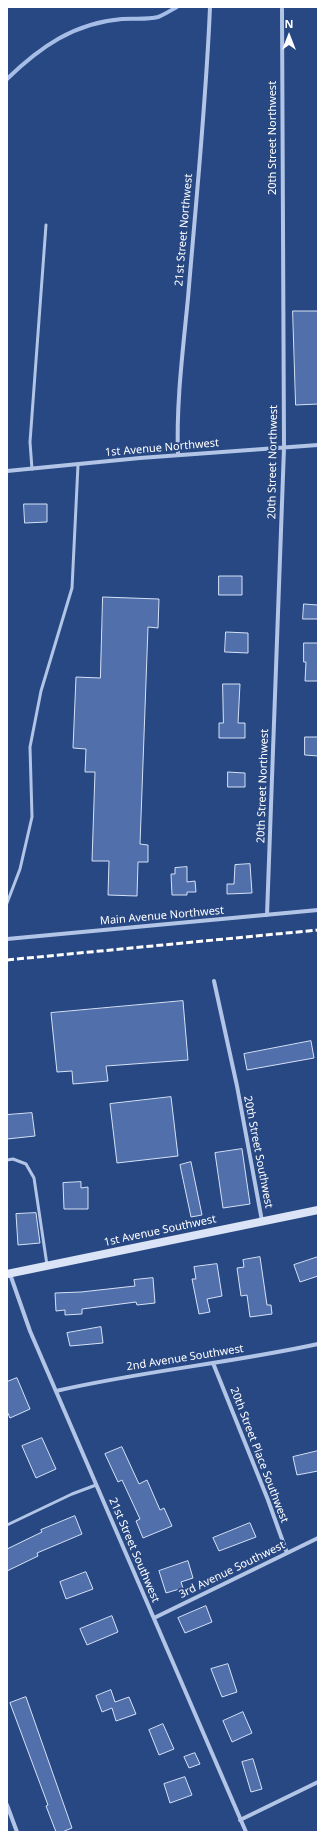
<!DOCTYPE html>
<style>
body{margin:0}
#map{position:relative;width:325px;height:1839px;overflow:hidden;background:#284883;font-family:"Noto Sans",sans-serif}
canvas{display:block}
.frame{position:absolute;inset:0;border:8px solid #fff;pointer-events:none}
.north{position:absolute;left:269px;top:16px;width:40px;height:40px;-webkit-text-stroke:3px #284883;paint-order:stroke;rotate:0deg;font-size:11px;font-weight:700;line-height:16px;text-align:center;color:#fff}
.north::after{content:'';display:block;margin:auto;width:14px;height:18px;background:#fff;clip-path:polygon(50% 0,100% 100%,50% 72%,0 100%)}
</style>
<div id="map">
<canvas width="325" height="1839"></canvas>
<div class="frame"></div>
<div class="north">N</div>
</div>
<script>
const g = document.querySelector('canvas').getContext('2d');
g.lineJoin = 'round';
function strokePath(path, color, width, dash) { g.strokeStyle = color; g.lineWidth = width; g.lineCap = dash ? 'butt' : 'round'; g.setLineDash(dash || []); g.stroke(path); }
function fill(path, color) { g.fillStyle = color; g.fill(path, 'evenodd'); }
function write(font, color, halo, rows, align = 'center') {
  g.font = font + ' "Noto Sans",sans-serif'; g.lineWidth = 4; g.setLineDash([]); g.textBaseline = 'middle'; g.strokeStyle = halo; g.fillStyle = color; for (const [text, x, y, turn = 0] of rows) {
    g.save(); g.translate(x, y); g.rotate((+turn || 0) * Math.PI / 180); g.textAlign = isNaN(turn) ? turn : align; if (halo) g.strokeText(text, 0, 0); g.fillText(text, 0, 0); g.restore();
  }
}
strokePath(new Path2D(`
 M7,79C40,47 74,23 122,19C132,18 147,20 158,17C164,15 171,10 177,7`), '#a6bee7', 4);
const building = new Path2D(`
 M293,311H318V404L296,405Z
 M24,504H47V522L25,523Z
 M219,576H242V595H219Z
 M103,597L159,599L158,628L148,627L140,844L148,845V862H138L137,896L108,895L109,861H92L95,772H85L86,749L73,748L76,677L100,678Z
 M304,604L318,605V619H303Z
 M226,632L248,633V653L225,652Z
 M304,643H318V681H305L306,662H304Z
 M223,684H240L238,723H245V738H219V723H223Z
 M305,737H318V756L305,755Z
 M228,772L245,773V787H228Z
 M250,864L252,893L227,894V884H234L235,865Z
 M187,867V882L195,881L196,892H187V895H172L171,874H175V868Z
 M183,1001L188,1060L106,1066L108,1081L73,1084L72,1071L57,1072L51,1013Z
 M311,1041L314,1058L247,1070L244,1054Z
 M171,1097L178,1156L117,1163L110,1104Z
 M32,1113L35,1136L7,1139V1115Z
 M242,1149L250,1204L223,1208L215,1153Z
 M191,1162L202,1215L191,1217L180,1165Z
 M81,1182V1188L88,1187V1209H64L63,1183Z
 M36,1213L40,1243L18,1245L16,1214Z
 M260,1257L267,1305H271L272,1314L250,1317L247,1295L241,1296L237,1268L244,1267L243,1260Z
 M318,1257V1276L300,1282L294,1265Z
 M217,1264L222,1296L207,1299L210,1312L199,1314L192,1279H196L194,1267Z
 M153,1278L155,1303L137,1305L136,1302L82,1309V1314L65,1315V1310L56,1311L55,1293L81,1292L135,1286L134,1280Z
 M101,1327L103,1343L70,1346L67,1333Z
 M17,1378L30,1409L10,1418L7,1411V1382Z
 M42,1438L56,1469L36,1478L22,1446Z
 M122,1447L139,1484L147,1480L160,1510L164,1508L172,1526L143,1538L136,1521L140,1519L122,1480L118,1482L105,1454Z
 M318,1451V1471L297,1475L293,1457Z
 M75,1516L82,1534L37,1553L38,1556L7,1571V1549L42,1532L41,1530Z
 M250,1523L256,1537L219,1551L213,1538Z
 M188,1561L193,1578L181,1582L183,1588L166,1593L159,1571Z
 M86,1572L93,1589L66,1599L60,1582Z
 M206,1606L212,1622L185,1633L178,1618Z
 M112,1616L118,1632L87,1645L80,1629Z
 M228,1664L237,1692L222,1697L211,1669Z
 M111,1690L115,1702L129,1697L136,1714L116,1721L112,1708L102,1712L96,1696Z
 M26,1697L72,1828L62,1832H56L46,1806L48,1805L10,1703Z
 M243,1712L252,1733L232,1742L223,1721Z
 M163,1724L174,1749L159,1755L149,1730Z
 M195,1753L200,1764L189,1768L184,1757Z
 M253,1759L262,1789L251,1792L242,1762Z
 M185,1777L192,1795L170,1803L164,1784Z`);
fill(building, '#5170ab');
strokePath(building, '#d5e1f5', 1);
strokePath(new Path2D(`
 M32,469L30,442L46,225
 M7,903L20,869L32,817L30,747L41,691L72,588L78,465
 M7,1160L13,1159L26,1164L34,1178L47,1265
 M7,1525L72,1494L96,1485`), '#b2c5e6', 3);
strokePath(new Path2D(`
 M178,455C176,403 183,350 188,298C196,201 206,104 210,7
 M7,471L140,458L318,445
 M267,915L284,448L282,9
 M7,939L318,910
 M214,981L237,1086L262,1221
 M10,1274L30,1331L246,1832
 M213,1363L268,1500L287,1553
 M56,1391C142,1371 231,1363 318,1344
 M154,1618L318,1538
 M7,1805L17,1832
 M240,1820L318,1782`), '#b2c5e6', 4);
strokePath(new Path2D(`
 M7,1274L318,1210`), '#dbe4f6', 8);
strokePath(new Path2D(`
 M7,960L318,930`), '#fff', 3, [7, 3]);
write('11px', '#fff', '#284883', [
 ["20th Street Northwest",273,138,-90],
 ["21st Street Northwest",184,230,-85],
 ["1st Avenue Northwest",162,448,-5],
 ["20th Street Northwest",273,462,-89],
 ["20th Street Northwest",263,786,-88],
 ["Main Avenue Northwest",162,916,-5],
 ["20th Street Southwest",258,1152,79],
 ["1st Avenue Southwest",160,1231,-12],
 ["2nd Avenue Southwest",185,1358,-9],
 ["20th Street Place Southwest",259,1455,69],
 ["21st Street Southwest",134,1550,67],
 ["3rd Avenue Southwest",232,1570,-26]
]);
</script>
